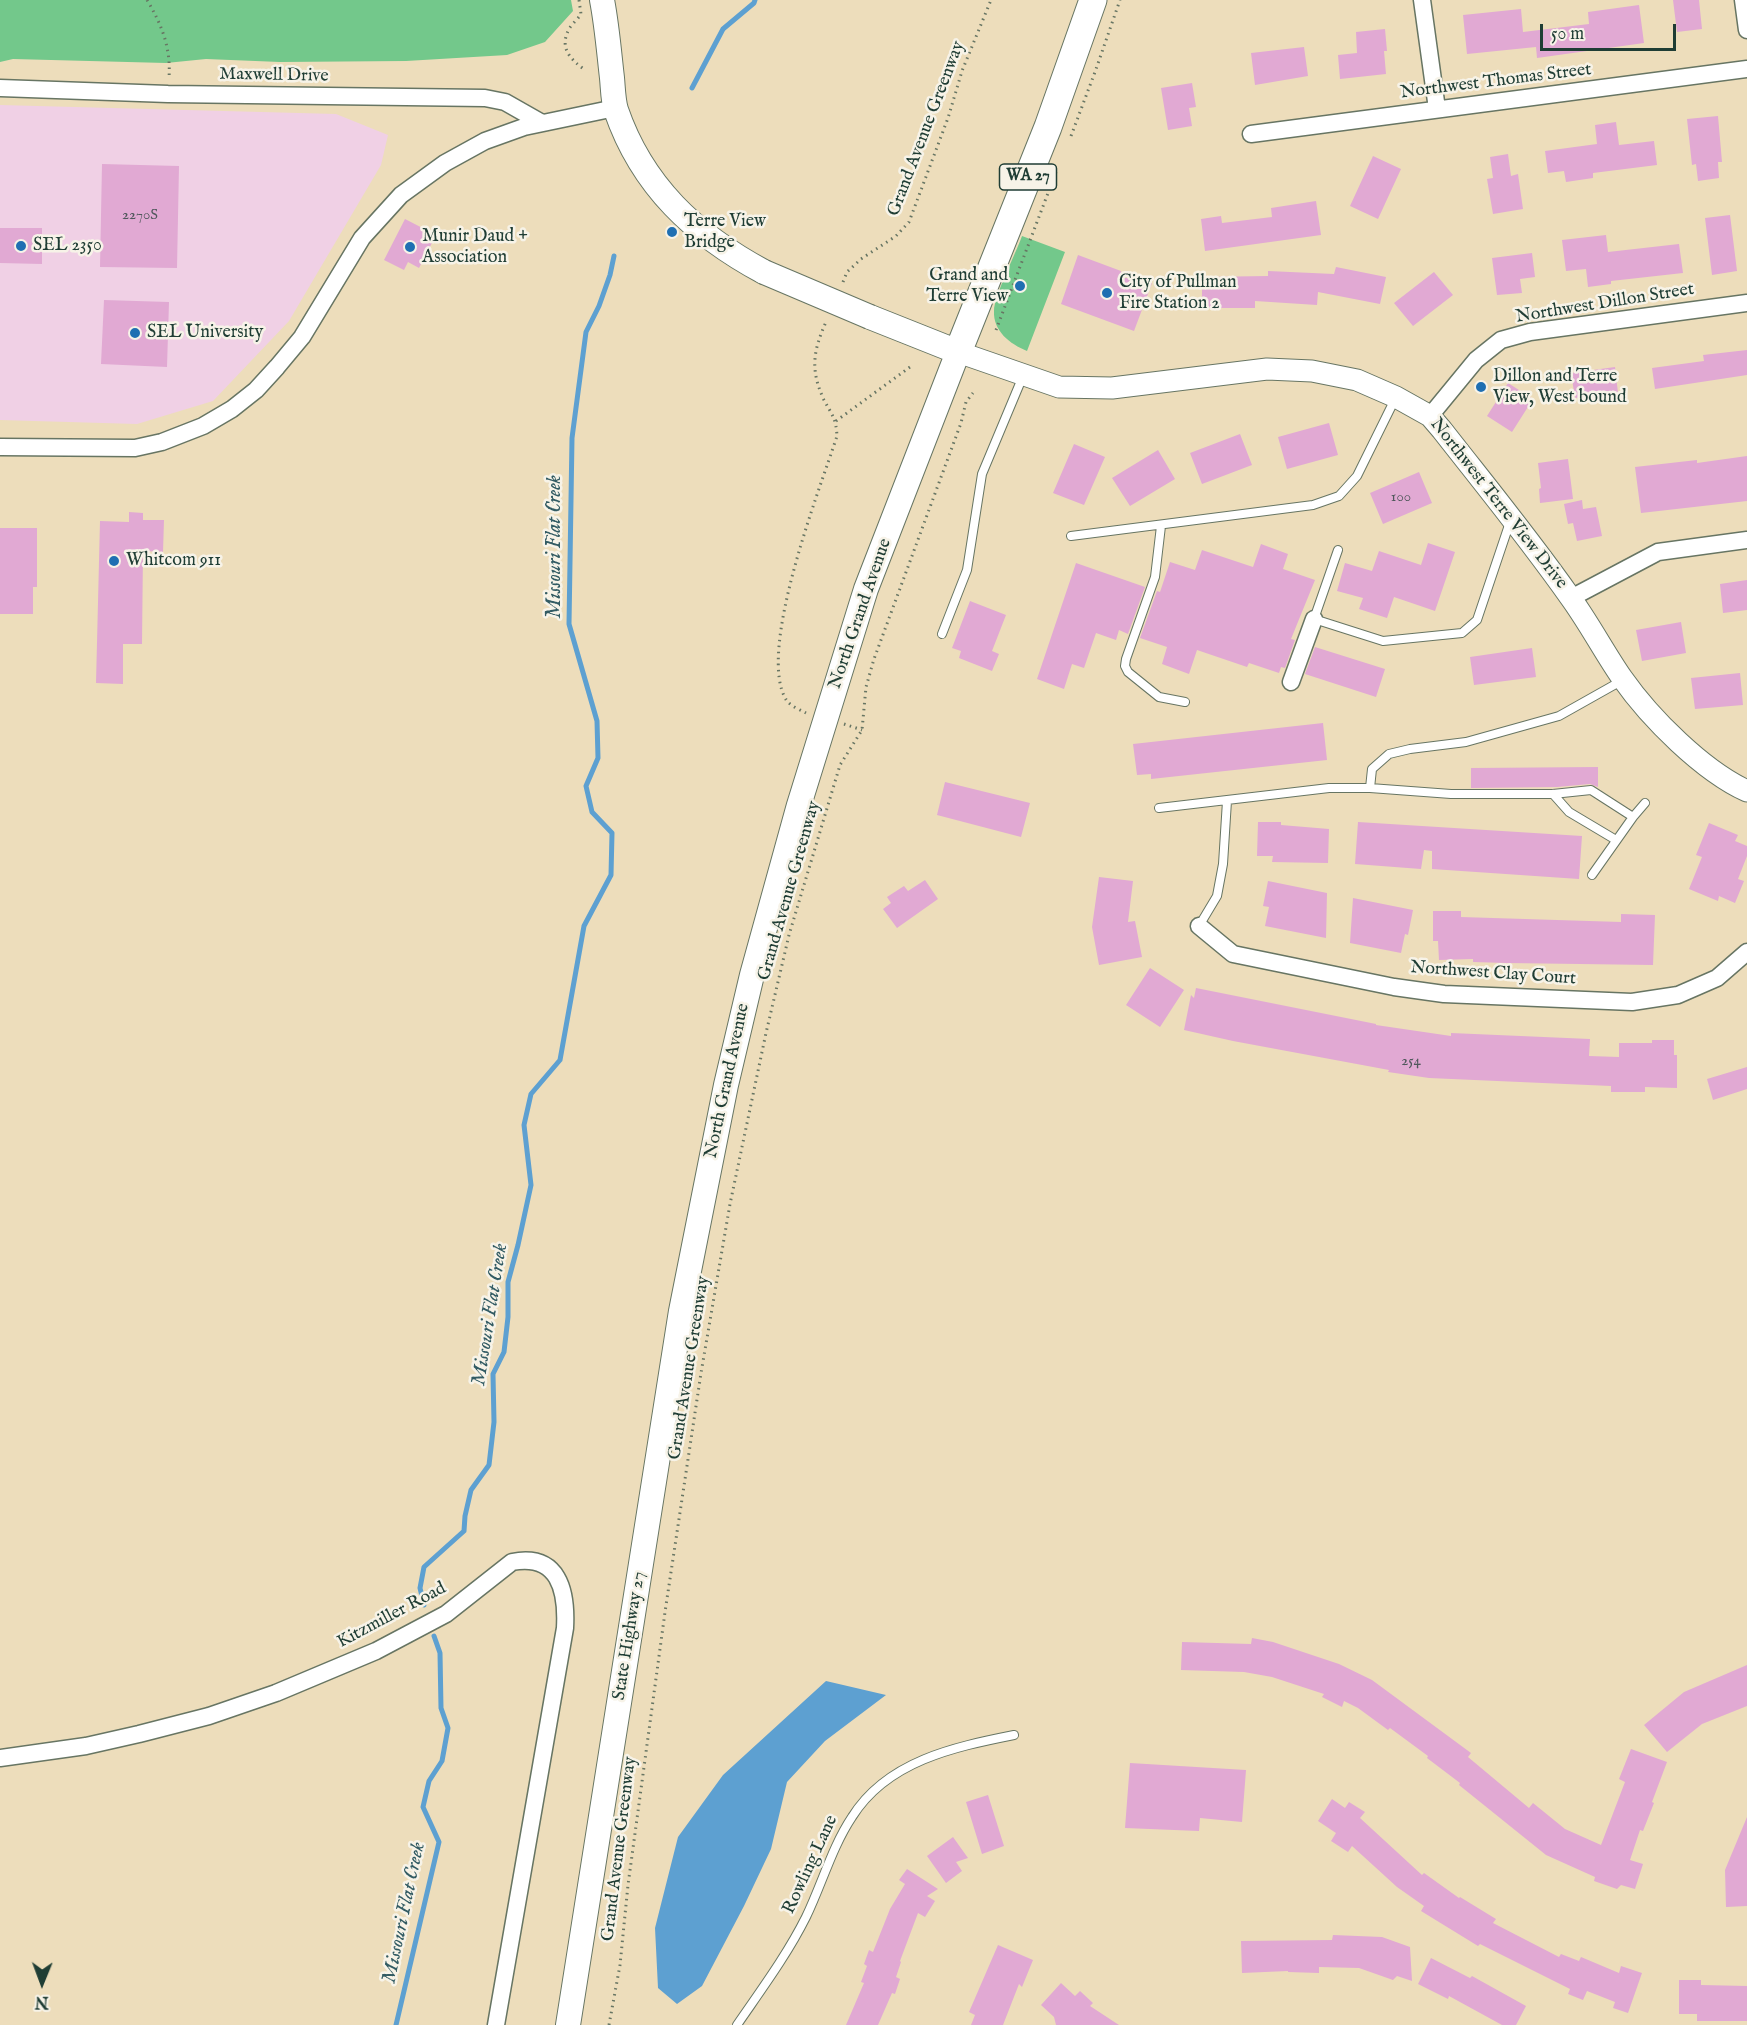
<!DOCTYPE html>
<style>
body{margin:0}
#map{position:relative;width:1747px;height:2025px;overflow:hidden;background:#edddbb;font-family:"IM FELL English",serif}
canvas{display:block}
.north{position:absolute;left:12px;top:1953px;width:60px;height:60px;-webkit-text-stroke:4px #f7f3e8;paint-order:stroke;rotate:181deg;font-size:16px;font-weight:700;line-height:24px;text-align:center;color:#1f3d34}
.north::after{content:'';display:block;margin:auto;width:21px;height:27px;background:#1f3d34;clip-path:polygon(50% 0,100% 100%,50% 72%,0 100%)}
.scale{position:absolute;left:1540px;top:24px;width:136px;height:27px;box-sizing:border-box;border:3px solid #1f3d34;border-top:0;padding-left:8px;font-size:18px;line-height:21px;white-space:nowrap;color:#1f3d34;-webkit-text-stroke:4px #f7f3e8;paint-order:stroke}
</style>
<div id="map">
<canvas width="1747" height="2025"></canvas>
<div class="north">N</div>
<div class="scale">50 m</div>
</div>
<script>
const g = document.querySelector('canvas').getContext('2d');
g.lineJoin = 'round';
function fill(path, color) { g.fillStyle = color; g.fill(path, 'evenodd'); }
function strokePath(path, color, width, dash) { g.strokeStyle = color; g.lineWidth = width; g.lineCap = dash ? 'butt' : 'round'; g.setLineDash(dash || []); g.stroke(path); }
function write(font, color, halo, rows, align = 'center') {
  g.font = font + ' "IM FELL English",serif'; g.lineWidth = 5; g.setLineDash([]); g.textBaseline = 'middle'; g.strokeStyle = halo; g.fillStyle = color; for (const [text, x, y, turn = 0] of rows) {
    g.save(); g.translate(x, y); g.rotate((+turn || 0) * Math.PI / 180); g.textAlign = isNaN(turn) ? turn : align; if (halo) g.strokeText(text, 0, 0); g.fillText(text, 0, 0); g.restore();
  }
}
fill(new Path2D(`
 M0,105L336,114L388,135L381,165L289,321L213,401L137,424L0,420Z`), '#f0d0e5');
fill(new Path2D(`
 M0,0H571L573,11L545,42L507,55L406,61L280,62L206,59L166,63L13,59L0,62Z
 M1022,236L1065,252L1027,351C1010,344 993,331 994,311C994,296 1016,253 1022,236Z`), '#73c88b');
fill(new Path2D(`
 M826,1681L886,1695L825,1741L787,1782L771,1849L744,1906L702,1986L677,2004L658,1988L655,1928L678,1837L723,1775Z`), '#5da0d1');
strokePath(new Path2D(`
 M692,88L723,29L754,3L755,0
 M424,1605L420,1588L424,1567L464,1531L465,1516L471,1490L489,1465L494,1422L493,1374L504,1352L508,1317V1282L518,1245L531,1185L524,1125L531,1094L560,1060L584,926L611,875L612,833L592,812L586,786L598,758L597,721L569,624L572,438L586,332L599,306L610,275L614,256
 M396,2025L439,1842L423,1807L429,1781L442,1761L448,1728L441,1708L440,1653L434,1636`), '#5da0d1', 5);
fill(new Path2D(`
 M1673,0H1699L1702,29L1677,32Z
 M1639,5L1644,43L1537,58L1536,47L1467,54L1463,15L1521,9L1523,32L1589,24L1588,12Z
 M1385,29L1387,51H1384L1386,74L1340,79L1338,55L1357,53L1356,32Z
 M1304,47L1308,76L1255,85L1251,53Z
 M1192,83L1196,107L1189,108L1192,126L1168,130L1161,88Z
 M1718,116L1722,162H1718L1719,178L1698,181L1696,164L1692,165L1687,119Z
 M1616,122L1619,145L1654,141L1657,165L1593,173V178L1566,182L1564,171L1548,173L1545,151L1597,144L1595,125Z
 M1508,154L1511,176L1518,174L1523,209L1493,214L1487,179L1493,178L1490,157Z
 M1373,156L1401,169L1378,219L1350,206Z
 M102,164L179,166L177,268L100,267Z
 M1316,201L1321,235L1205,251L1201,219L1221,216L1222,223L1272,217L1271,208Z
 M1730,215L1737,271L1712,275L1705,218Z
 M405,219L436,235L419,268L408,262L404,270L384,260Z
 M0,228H42V264L0,263Z
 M1606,235L1608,252L1679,244L1683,273L1611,281V284L1588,287L1586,269L1566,271L1562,240Z
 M1532,253L1535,277L1520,279L1522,293L1497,295L1492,258Z
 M1078,255L1121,271L1122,278H1138L1152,283L1134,331L1061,304Z
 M1336,267L1386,277L1380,304L1318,292L1317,305L1255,301V308H1202V277L1268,276V271L1334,274Z
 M1434,272L1453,295L1413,326L1394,303Z
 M104,300L169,302L167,367L101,364Z
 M1747,350V375L1655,389L1652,368L1704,361L1703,355Z
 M1615,367L1618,393L1575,398L1571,373Z
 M1508,383L1533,399L1512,432L1487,416Z
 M1329,423L1338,455L1287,469L1278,437Z
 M1240,434L1252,465L1202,484L1190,453Z
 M1074,444L1105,457L1084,505L1053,493Z
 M1158,450L1175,479L1130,506L1112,478Z
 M1747,456V501L1641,513L1635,467L1697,460V463Z
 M1568,459L1573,499L1540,503L1539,489L1541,488L1538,463Z
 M1419,472L1432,503L1383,524L1370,493Z
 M1582,500L1583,509L1596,507L1602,536L1577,541L1573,523L1568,524L1564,504Z
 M129,512L143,513V520H164L163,552L143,551L142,644H123V684L96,683L100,521L129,522Z
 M0,528H37V587H33V614H0Z
 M1428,543L1455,552L1435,611L1394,597L1387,618L1359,609L1363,598L1337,591L1345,563L1372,571L1379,551L1421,565Z
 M1261,544L1288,554L1283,569L1315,580L1291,639L1295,640L1285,668L1281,667L1279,673L1249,663L1247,667L1197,650L1189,674L1162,664L1167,647L1140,638L1157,591L1160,592L1170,562L1195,570L1202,550L1253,567Z
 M1076,563L1145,587L1128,634L1119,630L1116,640L1096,633L1084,668L1072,664L1064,689L1037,679Z
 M1747,580V610L1723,613L1720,584Z
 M970,601L1006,615L992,651L999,654L992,671L959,658L961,651L952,648Z
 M1681,622L1686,653L1642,661L1636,630Z
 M1315,647L1385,669L1376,697L1305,674Z
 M1532,648L1536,677L1474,685L1470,657Z
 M1740,673L1743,705L1695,709L1691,678Z
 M1323,723L1327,760L1151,779V774L1137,775L1133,744Z
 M1598,767V787L1590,784L1557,787L1471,788V768Z
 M945,782L1030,803L1021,837L937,815Z
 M1258,822H1281V825L1329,829L1328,863L1272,862L1273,856H1257Z
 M1358,822L1582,836L1579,879L1432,869V851L1424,850L1421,869L1355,864Z
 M1709,823L1738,835L1735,841L1747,846V856L1738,879L1744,881L1735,903L1719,896L1718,901L1689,889L1702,857L1696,855Z
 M1099,877L1133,881L1128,922L1135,921L1142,957L1099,965L1092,927Z
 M925,880L938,899L897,928L883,909L891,903L887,897L904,886L908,891Z
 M1268,881L1327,893L1326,938L1265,926L1269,907L1263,906Z
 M1353,898L1413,910L1408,935L1405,934L1401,953L1350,943Z
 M1433,911H1461V917L1621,922V914L1655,915L1653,965L1506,963L1473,962V959L1439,960L1438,941H1433Z
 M1150,968L1184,990L1160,1027L1126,1005Z
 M1196,988L1376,1024V1025L1451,1036V1033L1590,1039L1589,1056L1619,1057V1043H1652V1040H1674V1055H1677V1088L1645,1087V1092H1611V1086L1429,1078L1388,1072L1389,1070L1233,1041L1184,1030L1191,995L1194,998Z
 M1747,1067V1089L1713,1100L1707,1079Z
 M1252,1638L1273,1642L1339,1664L1372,1680L1471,1753L1468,1757L1529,1808L1533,1803L1565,1829L1601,1845L1625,1782L1619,1779L1631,1749L1667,1762L1652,1802L1654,1803L1643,1831L1640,1830L1630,1860L1643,1864L1635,1889L1621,1885L1617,1889L1594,1881L1595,1877L1546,1855L1459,1785L1460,1783L1427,1758L1428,1756L1390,1728L1388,1730L1358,1708L1344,1701L1342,1707L1322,1697L1324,1694L1272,1677L1244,1672L1181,1670L1182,1642L1251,1644Z
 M1747,1665V1706L1702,1724L1667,1752L1644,1725L1684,1692Z
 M1130,1763L1246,1770L1242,1822L1200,1818L1199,1831L1125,1828Z
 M988,1795L1004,1846L982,1854L966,1802Z
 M1332,1799L1345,1808L1349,1802L1365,1812L1360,1818L1422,1875L1424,1873L1459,1898L1460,1897L1496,1919L1493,1923L1559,1957L1561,1954L1579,1961L1581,1957L1619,1973L1621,1966L1642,1973L1628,2013L1613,2008L1615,2002L1587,1991L1583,2000L1568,1994L1570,1989L1480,1944L1478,1946L1421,1911L1424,1906L1397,1887L1352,1846L1348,1852L1331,1841L1336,1833L1318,1821Z
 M1747,1817V1906L1726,1907L1725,1870Z
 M953,1837L968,1858L956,1862L962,1871L946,1883L927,1856Z
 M907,1869L938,1889L927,1896L935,1901L925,1917L918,1913L900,1961L901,1962L896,1977L900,1979L895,1994L892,1993L878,2025H846L864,1983L861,1982L867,1966L864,1964L869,1950L873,1952L890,1909L905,1884L899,1880Z
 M1333,1935L1382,1937L1410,1947L1412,1981L1397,1976L1393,1980L1359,1968L1319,1967V1973L1288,1972V1971L1242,1973L1241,1941L1332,1940Z
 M998,1945L1033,1960L1022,1987L1019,1984L1003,2025H971L975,2015L969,2012Z
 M1431,1958L1470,1978L1472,1976L1526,2006L1516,2025H1502L1449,1996L1448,1999L1418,1984Z
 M1679,1980H1701V1985L1747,1986V2021H1697V2014H1679Z
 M1061,1983L1075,1996L1080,1991L1093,2003L1090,2006L1119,2025H1056L1054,2017L1041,2005Z`), '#e1a9d3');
const service = new Path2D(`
 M1161,526L1155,577L1126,659L1125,666L1128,672L1159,697L1185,702
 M1071,536L1313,505L1339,496L1357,476L1396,397
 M1338,550L1314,619L1383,641L1462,633L1477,620L1510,522
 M942,634L967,570L982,474L1023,376
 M1370,788L1372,769L1389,754L1410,749L1466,742L1559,716L1623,680
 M1553,794L1569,812L1616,840
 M1159,808L1329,788H1370L1451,794H1553L1591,790L1633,817L1592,875
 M1633,817L1645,803
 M1199,926L1217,896L1223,864L1227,801
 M737,2025C761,1990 787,1955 806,1917C822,1884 832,1847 852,1817C887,1761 954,1747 1014,1735`);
const minor = new Path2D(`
 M1422,0L1437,109
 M1743,0L1747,30
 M0,88L168,94L485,98L505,102L542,123
 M1251,134L1747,69
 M1430,416L1476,360L1501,340L1530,332L1747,303
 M0,447L135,448L162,442L203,426L232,409L256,390L277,367L302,337L362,238L401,195L445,163L485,141L524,127L615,108
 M1571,598L1658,552L1747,540
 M1291,682L1314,619
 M1199,926L1233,954L1394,987L1444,994L1632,1002L1678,995L1717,978L1747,952
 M0,1758L86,1746L139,1734L209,1716L276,1693L376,1651L446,1614L512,1562C559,1553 567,1591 565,1628L496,2025`);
const tertiary = new Path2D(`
 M958,352L1059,387L1112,388L1267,369L1312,371L1357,380L1396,397L1430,416L1442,430C1485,485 1530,540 1570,597C1589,623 1604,652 1622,678C1650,718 1703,771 1747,791`);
const secondary = new Path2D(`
 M602,0C607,26 609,52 612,78C613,88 613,100 616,110C642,186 695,235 764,272
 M568,2025L681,1311L726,1085L752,975L799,805L866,589L958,352L870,317`);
const primary = new Path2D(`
 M958,352L1048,127L1093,0`);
strokePath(service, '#677563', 10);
strokePath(minor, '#677563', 19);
strokePath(tertiary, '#677563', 23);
strokePath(secondary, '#677563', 26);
strokePath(primary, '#677563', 29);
strokePath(new Path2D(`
 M147,0C162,25 171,48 169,78
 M579,0L581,14C578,19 572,24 569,29C559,48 570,59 585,70
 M1071,136L1095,72L1120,0
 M843,282L847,272L861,259L896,236L909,222L948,118L962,71L991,0
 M996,330L1056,172
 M836,421L910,367
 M806,713C800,710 791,706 787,701C755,654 820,489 837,436C836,418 832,415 824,400C810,370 813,351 826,322
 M844,724L862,730
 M609,2025L620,1965L628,1885L665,1612L701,1373L730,1204L766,1033L789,935L840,765L862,730L866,687L874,659L961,423L966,402L973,393`), '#677563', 3, [1.5, 4.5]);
strokePath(service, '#fff', 8);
strokePath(minor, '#fff', 16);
strokePath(tertiary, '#fff', 21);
strokePath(secondary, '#fff', 24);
strokePath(primary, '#fff', 27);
const secondaryBridge = new Path2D(`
 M764,272L870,317`);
strokePath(secondaryBridge, '#677563', 26, []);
strokePath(secondaryBridge, '#fff', 24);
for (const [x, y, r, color] of [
 [672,232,6,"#1f6fb2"],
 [21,246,6,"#1f6fb2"],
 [410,247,6,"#1f6fb2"],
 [1020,286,6,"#1f6fb2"],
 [1107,293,6,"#1f6fb2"],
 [135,333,6,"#1f6fb2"],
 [1481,387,6,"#1f6fb2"],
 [114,561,6,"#1f6fb2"]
]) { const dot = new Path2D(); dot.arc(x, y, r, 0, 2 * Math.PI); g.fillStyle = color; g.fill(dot); strokePath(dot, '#f7f3e8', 2); }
write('15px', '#50585c', null, [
 ["2270S",140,216],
 ["100",1401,498],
 ["254",1411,1062]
]);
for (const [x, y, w] of [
 [1028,177,57]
]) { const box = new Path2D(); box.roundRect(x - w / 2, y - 13, w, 26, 4.5); g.fillStyle = '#f7f3e8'; g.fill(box); strokePath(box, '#1f3d34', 1.5); }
write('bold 16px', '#1f3d34', null, [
 ["WA 27",1028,177]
]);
write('18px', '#1f3d34', '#f7f3e8', [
 ["Maxwell Drive",274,76,1],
 ["Northwest Thomas Street",1496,82,-7],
 ["Grand Avenue Greenway",927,129,-69],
 ["Northwest Dillon Street",1605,304,-9],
 ["Northwest Terre View Drive",1498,504,52],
 ["North Grand Avenue",861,614,-71],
 ["Grand Avenue Greenway",790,891,-74],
 ["Northwest Clay Court",1493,974,4],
 ["North Grand Avenue",728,1081,-78],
 ["Grand Avenue Greenway",690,1368,-81],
 ["Kitzmiller Road",392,1616,-28],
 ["State Highway 27",630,1636,-81],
 ["Grand Avenue Greenway",620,1849,-83],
 ["Rowling Lane",811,1865,-65]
]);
write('18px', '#1f3d34', '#f7f3e8', [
 ["Terre View",684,222],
 ["Bridge",684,243],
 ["Munir Daud +",422,237],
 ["Association",422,258],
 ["SEL 2350",33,246],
 ["Grand and",1008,276,"right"],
 ["Terre View",1008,297,"right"],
 ["City of Pullman",1119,283],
 ["Fire Station 2",1119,304],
 ["SEL University",147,333],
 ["Dillon and Terre",1493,377],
 ["View, West bound",1493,398],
 ["Whitcom 911",126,561]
], 'left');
write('italic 20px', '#325b63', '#f7f3e8', [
 ["Missouri Flat Creek",556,547,-90],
 ["Missouri Flat Creek",491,1315,-81],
 ["Missouri Flat Creek",405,1913,-78]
]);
</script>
